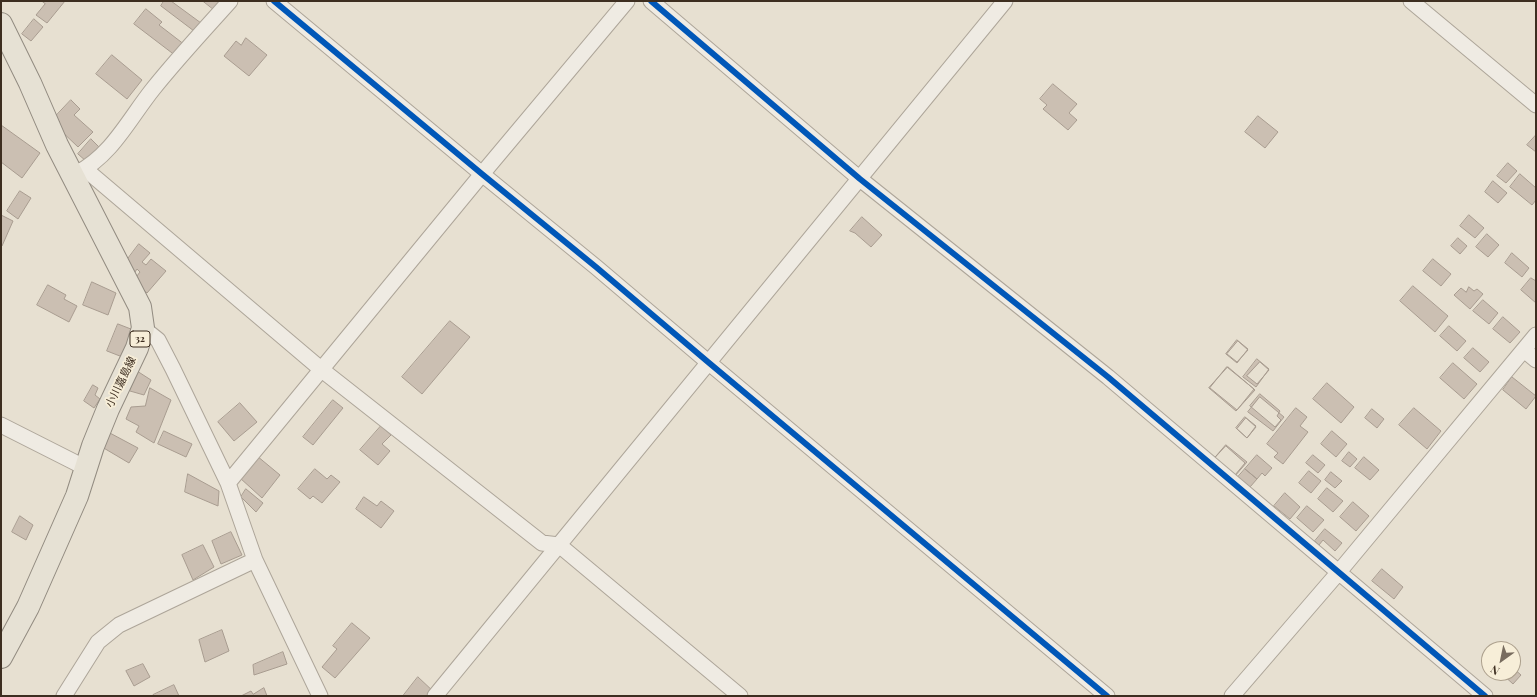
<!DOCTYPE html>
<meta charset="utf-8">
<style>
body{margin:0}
#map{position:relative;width:1537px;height:697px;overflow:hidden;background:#e7e0d1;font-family:"Playfair Display",serif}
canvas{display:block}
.frame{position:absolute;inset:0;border:2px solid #3d2e20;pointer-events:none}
.north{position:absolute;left:1481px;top:641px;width:40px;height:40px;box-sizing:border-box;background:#f7eed8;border:1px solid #ada18e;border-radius:50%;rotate:213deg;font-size:11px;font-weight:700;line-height:16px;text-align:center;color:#3d2e20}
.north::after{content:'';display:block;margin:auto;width:14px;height:18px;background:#786c5e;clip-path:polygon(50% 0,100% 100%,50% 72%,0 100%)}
</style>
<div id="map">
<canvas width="1537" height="697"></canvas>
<div class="frame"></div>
<div class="north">N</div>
</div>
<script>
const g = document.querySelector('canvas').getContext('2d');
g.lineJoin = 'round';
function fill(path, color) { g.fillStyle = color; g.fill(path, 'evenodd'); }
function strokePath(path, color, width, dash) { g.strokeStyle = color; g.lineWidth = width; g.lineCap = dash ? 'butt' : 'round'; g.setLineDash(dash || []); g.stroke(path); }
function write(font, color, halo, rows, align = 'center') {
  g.font = font + ' "Playfair Display","Noto Sans JP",serif'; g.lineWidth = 3.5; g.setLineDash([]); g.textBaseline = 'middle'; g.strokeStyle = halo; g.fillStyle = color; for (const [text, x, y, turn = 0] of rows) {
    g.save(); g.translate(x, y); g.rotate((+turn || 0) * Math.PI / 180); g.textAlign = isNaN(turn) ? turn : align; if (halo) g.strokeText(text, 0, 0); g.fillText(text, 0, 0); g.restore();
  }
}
const building = new Path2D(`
 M42,1H65L47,23L36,15L45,4Z
 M164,1H171L201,23L194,31L161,6Z
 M203,1H224L216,11Z
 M146,9L162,22L159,25L185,45L176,56L134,24Z
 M34,19L43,27L31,41L22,34Z
 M246,38L267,55L249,76L224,56L236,41L241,45Z
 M112,55L142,80L127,99L96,74Z
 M1053,84L1077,104L1069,113L1077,120L1068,130L1043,109L1047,105L1040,99Z
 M71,100L80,109L74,115L93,132L78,147L56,126L60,122L55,117Z
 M1258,116L1278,132L1265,148L1245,132Z
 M1,125L40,153L22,178L1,162Z
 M1536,135V152L1527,145Z
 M91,139L100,148L87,162L78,154Z
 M1508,163L1517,171L1506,183L1497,176Z
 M1520,174L1536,188V200L1532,205L1510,187Z
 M1493,181L1507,193L1498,203L1485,192Z
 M20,191L31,198L18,219L7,211Z
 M1,215L13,221L2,246L1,245Z
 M1469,215L1484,228L1475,238L1460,226Z
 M862,217L882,235L871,247L855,233L850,231Z
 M1487,234L1499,245L1488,257L1476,247Z
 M1458,238L1467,246L1460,254L1451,246Z
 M139,244L150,253L142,262L146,265L151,259L166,271L147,293L133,281L140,272L137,269L135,272L124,264Z
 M1512,253L1529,268L1522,277L1505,263Z
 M1433,259L1451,274L1441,286L1423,271Z
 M1531,278L1536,281V303L1521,290Z
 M92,282L116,293L108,315L83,305Z
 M48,285L66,295L64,299L77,306L69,322L37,305Z
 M1413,286L1448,316L1435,332L1400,301Z
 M1469,287L1474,291L1477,289L1483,294L1470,309L1454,295L1461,288L1466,292Z
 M1483,300L1498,313L1489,324L1473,311Z
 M1503,317L1520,332L1510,343L1493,329Z
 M450,321L470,337L422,394L402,377Z
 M118,324L136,331L125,358L107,351Z
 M1449,326L1466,341L1457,351L1440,336Z
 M1237,340L1248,349L1237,363L1226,354Z
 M1238,341L1248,350L1237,362L1227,354Z
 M1473,348L1489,362L1480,372L1464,358Z
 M1257,359L1269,369L1256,387L1243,377Z
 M1260,362L1269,370L1257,384L1247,376Z
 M1453,363L1477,384L1464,399L1440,378Z
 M1227,367L1254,389L1237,410L1210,388Z
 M1228,367L1255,390L1236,411L1209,388Z
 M137,371L151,380L144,395L130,391Z
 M1512,377L1536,396L1526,409L1503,390Z
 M1327,383L1354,407L1341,423L1313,399Z
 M93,385L98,388L95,395L100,399L94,408L84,401Z
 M150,388L171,400L154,443L136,432L139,426L126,419L131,407L145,406Z
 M1260,394L1280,411L1277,416L1281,420L1275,427L1250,406Z
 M1260,397L1284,417L1273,431L1248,412Z
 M333,400L343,408L313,445L303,437Z
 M240,403L257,422L234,441L218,422Z
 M1296,408L1307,417L1300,426L1308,432L1283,464L1274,457L1278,453L1267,444Z
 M1414,408L1441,431L1427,449L1399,425Z
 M1372,409L1384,419L1377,428L1365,418Z
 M1245,417L1256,426L1247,438L1236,428Z
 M1246,418L1256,427L1247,438L1237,429Z
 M381,426L391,435L382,444L390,451L378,465L360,450Z
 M164,431L192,444L186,457L158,444Z
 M1332,431L1347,444L1336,457L1321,444Z
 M108,432L138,448L129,463L102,447Z
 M1226,445L1247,462L1235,476L1214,459Z
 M1226,446L1245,463L1235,475L1215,458Z
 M1349,452L1357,459L1350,467L1342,461Z
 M1257,455L1272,468L1265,476L1262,473L1257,479L1245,469Z
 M1313,455L1325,465L1318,473L1306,463Z
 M257,456L280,475L262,498L240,478Z
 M1364,457L1379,470L1370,480L1355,468Z
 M315,469L327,479L331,475L340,482L322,503L313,496L310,499L298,489Z
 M1245,469L1257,479L1250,487L1238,477Z
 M1309,471L1321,481L1311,493L1299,483Z
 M1331,472L1342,481L1335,488L1325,480Z
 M188,474L219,491L218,506L185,492Z
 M1327,488L1343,501L1333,512L1318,499Z
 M246,489L263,503L256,512L241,497Z
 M1285,493L1300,507L1290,519L1274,506Z
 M364,497L377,506L381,501L394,511L381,528L356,509Z
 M1353,502L1369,516L1356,531L1340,517Z
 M1307,506L1324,520L1313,532L1297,518Z
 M20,516L33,525L26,540L12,532Z
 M1325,529L1342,543L1335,551L1323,540L1319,545L1315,541Z
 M231,532L242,555L221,564L212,541Z
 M203,545L214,567L193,580L182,555Z
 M1382,569L1403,587L1394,599L1372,581Z
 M352,623L370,638L335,678L322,667L337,649L333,646Z
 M222,630L229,651L205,662L199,640Z
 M283,652L287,664L254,675L253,665Z
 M143,664L150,677L134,686L126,671Z
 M1513,668L1521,675L1513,684L1501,673H1513Z
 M418,677L435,693L432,696H403Z
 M174,685L179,696H153V695Z
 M264,688L267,696H241L251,691L253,694Z`);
fill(building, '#cbbfb2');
strokePath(building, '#a89c90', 1);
const minor = new Path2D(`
 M274,1L482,174L596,267L708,362L1107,696
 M651,1L860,179L1108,377L1485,696
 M1411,1L1536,105
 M85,169L322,370L542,543L559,545L740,696
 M77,173C112,155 129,119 153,89C177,59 204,30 230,1
 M143,328L158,340L173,369L228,483L255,560L320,696
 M1524,350L1536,360
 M1,425L86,468
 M228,483L482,174L627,1
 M64,696L98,642L119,625L255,560
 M435,696L1005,1
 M1232,696L1338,573L1536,335`);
const primary = new Path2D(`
 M1,24L30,83L57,145L140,307L143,328L137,348L108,409L93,446L77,496L28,607L1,657`);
strokePath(minor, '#ada599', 17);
strokePath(primary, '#928b80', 24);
strokePath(minor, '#efebe3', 15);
strokePath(primary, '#e6e1d4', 22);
strokePath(new Path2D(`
 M274,1L482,174L596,267L708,362L1107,696
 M651,1L860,179L1108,377L1485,696`), '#0057b8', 6);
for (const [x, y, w] of [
 [140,339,20]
]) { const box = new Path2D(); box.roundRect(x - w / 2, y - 8, w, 16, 3); g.fillStyle = '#f7eed8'; g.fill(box); strokePath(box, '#3d2e20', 1); }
write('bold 10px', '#3d2e20', null, [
 ["32",140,339]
]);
write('11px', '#3d2e20', '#f7eed8', [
 ["小川嘉島線",121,382,-64]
]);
</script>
